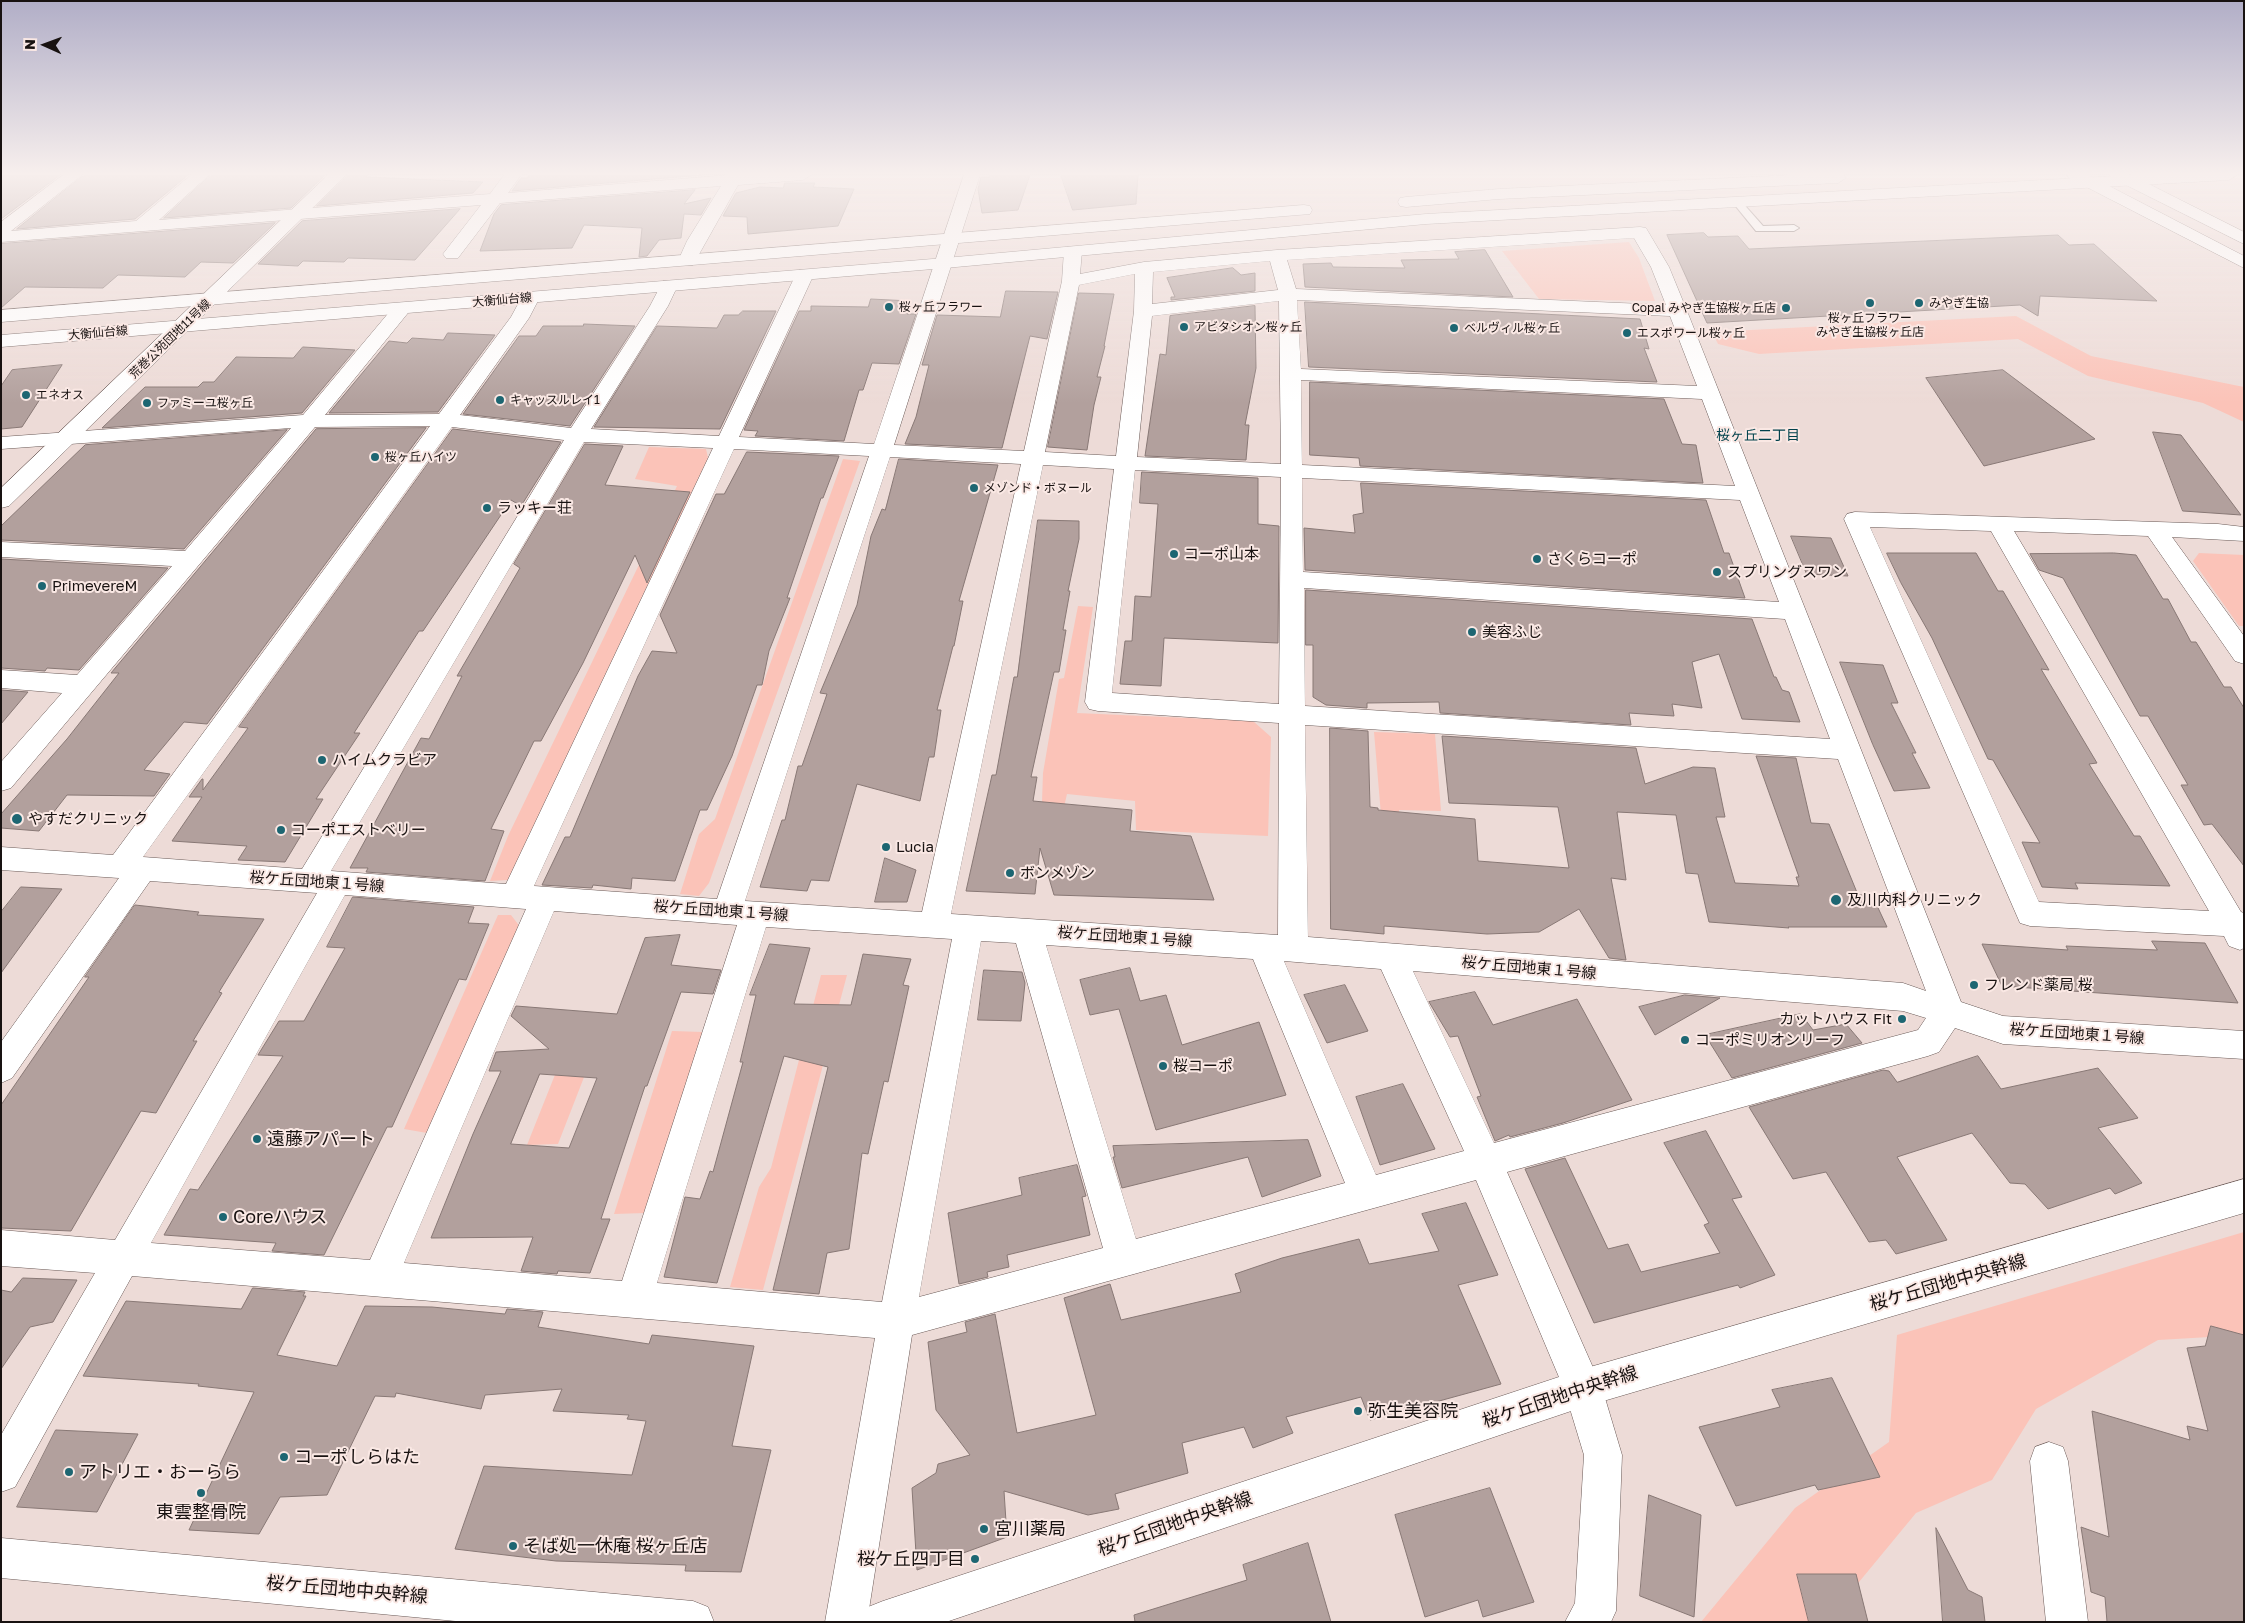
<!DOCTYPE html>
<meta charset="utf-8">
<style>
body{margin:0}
#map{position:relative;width:2245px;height:1623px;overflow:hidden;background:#eddbd7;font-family:"Golos Text",sans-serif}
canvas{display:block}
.frame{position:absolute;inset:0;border:2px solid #181211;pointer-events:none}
.north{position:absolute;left:20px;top:20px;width:50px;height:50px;-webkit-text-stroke:4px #fae8e4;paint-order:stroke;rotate:272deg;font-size:14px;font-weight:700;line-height:20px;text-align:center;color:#181211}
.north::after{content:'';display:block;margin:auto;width:18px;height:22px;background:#181211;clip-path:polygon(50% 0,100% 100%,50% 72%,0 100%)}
</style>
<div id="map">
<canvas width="2245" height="1623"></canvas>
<div class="frame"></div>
<div class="north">N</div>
</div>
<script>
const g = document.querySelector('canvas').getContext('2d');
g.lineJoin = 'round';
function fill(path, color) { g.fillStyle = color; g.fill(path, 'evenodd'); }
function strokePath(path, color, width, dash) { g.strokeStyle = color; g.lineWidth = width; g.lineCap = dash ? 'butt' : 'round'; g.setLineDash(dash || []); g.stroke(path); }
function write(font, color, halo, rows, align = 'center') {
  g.font = font + ' "Golos Text","Noto Sans JP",sans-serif'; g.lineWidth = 4; g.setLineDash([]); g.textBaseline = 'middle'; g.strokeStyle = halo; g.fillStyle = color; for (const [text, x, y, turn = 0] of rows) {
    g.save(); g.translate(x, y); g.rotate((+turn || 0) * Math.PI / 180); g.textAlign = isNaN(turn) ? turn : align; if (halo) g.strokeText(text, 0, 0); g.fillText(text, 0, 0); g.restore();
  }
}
fill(new Path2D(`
 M1629,242L1639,258L1655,301L1539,299L1502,251Z
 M2016,316L2091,356L2244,387V422L2203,403L2088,376L2018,339L1759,354L1718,344L1712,332Z
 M649,447L706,449L708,458L508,880L490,881L508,836L677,486L635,479Z
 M843,459L860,461L709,883L699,896L680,894L699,834L715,819Z
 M2199,553L2244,555V626H2239L2193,561Z
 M1078,606L1093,607L1077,713L1253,721L1271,737L1268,836L1136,830L1135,801L1067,794L1057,837L1042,802L1043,773L1059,679L1064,678Z
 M1374,732L1435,734L1441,811L1399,810L1403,867L1386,874Z
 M498,915H511L521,928L433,1134L404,1129Z
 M821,975H847L763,1290L730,1287L759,1187L771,1168Z
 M580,1012L609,1013L558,1144L527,1145Z
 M672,1031L703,1032L645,1213L614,1214Z
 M2244,1232V1335L2158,1340L2036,1409L1992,1480L1916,1513L1826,1622H1701L1795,1508L1889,1442L1897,1335Z`), '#fbc3b8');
const building = new Path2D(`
 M1,175H60L1,219Z
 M84,175H188L135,219L17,229Z
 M211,175H325L291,208L164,218Z
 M348,175H368L366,177L483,182L473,193L317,206Z
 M529,175H702L512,191L521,178H527Z
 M990,175H1030L1018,210L982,213L978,189L981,177H989Z
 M1061,175H1138L1136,204L1073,210Z
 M785,183H815L813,187L854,189L838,226L748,234L747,217L723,216L736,193L760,187L783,188Z
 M695,190L684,204L711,198L701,215L684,214L681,238L659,240L647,256L639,257L642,228L584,225L572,248L480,251L494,214L501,205Z
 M460,209L415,260L348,258L344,262L303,261L298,266L258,264L302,221Z
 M275,223L233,263L201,262L185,277L118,275L103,288L25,287L1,308V244Z
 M1704,233L1708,237L1738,236L1749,249L2058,235L2069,245L2094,244L2157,301L2040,296L2038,316L2020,305L1707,323L1667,235Z
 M1485,250L1513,297L1305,287L1303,264L1331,263L1333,267L1405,268L1401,260L1459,259L1455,252Z
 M1233,268L1241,275L1255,273V291L1171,300V297H1175L1167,278Z
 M1006,291L1058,292L1047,339L1030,336L1002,448L905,444L916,417L929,365H922L937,315L1000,317Z
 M1079,293L1114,294L1104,346H1105L1097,377H1101L1094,405L1087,450L1048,447Z
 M871,299L910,301L907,314H916L899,364L872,363L863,390H859L844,441L755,436L758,431L744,430L799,311H811V306L868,307Z
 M1305,302L1640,319L1649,349L1644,348L1657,382L1309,367Z
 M1255,306L1256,368L1245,425H1249L1246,460L1145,456L1160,354L1166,355L1170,316Z
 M743,311H776L720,429L594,427L657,326L717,328L724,315H738Z
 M584,324L635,326L570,426L463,414L519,336H536L543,326H583Z
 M448,333L495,335L438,412L329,413L389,341L407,343L412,338L443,340Z
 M303,347L355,350L302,413L102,428L145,387H198L203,382H214L236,357L293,358Z
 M62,365L22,427L1,429V386L12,370Z
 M2003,370L2095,439L1984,466L1926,378Z
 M1310,382L1664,399L1682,444L1696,445L1703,483L1360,466L1359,458L1310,455Z
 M426,428L207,724L184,722L144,770L170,774L154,796L67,795L39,831L1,828V814L67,739L119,673H111L316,429Z
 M453,429L561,442L521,506L511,500L423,631H419L354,733H360L316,799H323L285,862L238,860L247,846L172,841L202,797H189L202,779H203V790L248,728L239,727Z
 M287,430L184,549L1,540V526L85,445Z
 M2153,432L2181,435L2241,515L2183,511Z
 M585,444L623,446L605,485L690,492L647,583L635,555L583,663L541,741H534L491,829L504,831L485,881L366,872L368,868H350L421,738L429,739L462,676H457L520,568L514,564Z
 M747,452L839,456L823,498H821L787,598H790L769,651L762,685H757L732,756L707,810H700L675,881L632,878L631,889L593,885L592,888L542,885L565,837H570L638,676L652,651L677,653L660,615L716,494H724Z
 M899,459L998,465L959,601H963L954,646H953L937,710H941L934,757H929L920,801L857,784L829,881L811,880L807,891L760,887L782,820H785L798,766H802L827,694L820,693L857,605L871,536L882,509L885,510Z
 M1142,472L1258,478V524L1279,526L1278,643L1164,638L1161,686L1120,684L1125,641H1132L1135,596L1151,597L1158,504L1140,503Z
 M1361,483L1706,500L1724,553H1729L1745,598L1305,570L1304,528L1355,533L1353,515L1363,513Z
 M1038,520L1079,521V539L1068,591H1070L1063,630H1066L1059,672H1054L1031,777H1037L1033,801L1132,810L1130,831L1191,836L1214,900L1054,895L1040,848L1035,894L966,891L992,775H996L1014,677H1017Z
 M1791,536L1831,538L1848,576L1807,574Z
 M1887,553H1976L1998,591H2003L2049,670L2041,669L2097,763L2089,764L2134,836H2140L2170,886L2075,883L2078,889L2042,887L2022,842L2040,843L1993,760L1988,759L1932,638L1901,583Z
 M2114,553L2136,555L2163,599H2168L2191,642H2196L2224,687H2231L2244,708V866L2212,824L2204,825L2181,785H2188L2148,716H2140L2063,578L2039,570L2030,554Z
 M1,559L168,568L79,670L47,668L45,671L1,668Z
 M1306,590L1752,619L1774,677H1776L1782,690L1789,692L1800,722L1742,719L1719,654L1692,662L1702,708L1672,704L1674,716L1629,713L1631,725L1440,713L1439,702L1367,703V708L1326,705L1313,697V645H1306Z
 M1840,662L1883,665L1898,703H1891L1916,753H1912L1930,788L1894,791L1873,745Z
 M1,690L28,692L1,724Z
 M1330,728L1368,731L1370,807L1378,808V810L1475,819L1478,861L1569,868L1558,807L1449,803L1442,736L1636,748L1645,784L1693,767L1715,768L1725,817H1716L1735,883L1799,886L1796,877H1799L1756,756L1796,758L1811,823L1829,824L1858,895H1872L1887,927H1788L1789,928L1709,922L1698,874L1686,873L1676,815L1617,812L1626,880L1611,878L1626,960L1609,958L1579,909L1539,932L1487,934L1384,926V934L1331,929Z
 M885,858L916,870L907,902H875Z
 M21,887L62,889L1,973V912Z
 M353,897L474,907L468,923L489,924L466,980L459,979L392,1127H387L324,1255L272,1251L276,1243L164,1235L190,1189L198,1190L283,1056L258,1055L279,1021H304L345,948L327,947Z
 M135,905L199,912L197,915L264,919L219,992L222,993L193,1041H197L156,1113L141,1111L71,1231L1,1228V1105L89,977H85Z
 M680,935L671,965L721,970L713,994L681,992L647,1086H645L601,1219H610L590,1273L558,1271L557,1274L521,1271L533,1237L431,1238L473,1134L501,1071H489L496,1052L549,1049L511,1016L516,1006L617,1014L645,938ZM540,1074L597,1078L569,1148L511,1144Z
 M2152,941L2205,943L2238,1003L2002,986L1982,944L2068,950L2066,946L2157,950Z
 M770,944L810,948L794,1004L851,1005L863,954L911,959L903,985L909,986L888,1082L884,1081L868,1154L862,1153L849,1249L827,1253L819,1294L773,1290L828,1067L784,1056L717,1283L664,1277L685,1197L700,1199L710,1171L713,1172L743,1062H740L756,995H750Z
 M1130,968L1140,1001L1166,995L1182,1045L1259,1022L1286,1095L1156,1130L1119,1009L1090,1015L1080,980Z
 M984,970L1022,972L1025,983L1021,1021L978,1020Z
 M1345,985L1368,1031L1327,1043L1304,995Z
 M1475,992L1493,1025L1577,999L1632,1100L1563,1123L1510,1137L1509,1135L1495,1141L1477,1097L1481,1096L1458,1036L1450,1037L1429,1002Z
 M1685,995L1720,998L1655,1035L1639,1007Z
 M1801,1014L1813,1030L1846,1024L1862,1043L1732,1078L1705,1035Z
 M1978,1056L2001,1089L2098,1068L2138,1118L2098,1128L2142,1183L2115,1194L2110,1188L2048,1209L2025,1184L2010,1183L1972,1133L1897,1157L1947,1240L1896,1254L1886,1240L1869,1242L1826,1172L1793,1179L1749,1107L1883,1070L1889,1071L1897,1082Z
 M1403,1084L1435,1149L1380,1165L1356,1097Z
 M1706,1131L1742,1197L1732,1199L1775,1275L1740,1288L1738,1285L1594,1323L1525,1169L1565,1158L1608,1249L1628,1244L1641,1272L1720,1253L1704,1225L1709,1223L1664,1143Z
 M1308,1140L1321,1176L1262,1197L1248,1157L1122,1188L1113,1157H1115L1113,1146Z
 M1077,1165L1086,1196L1082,1197L1090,1235L1007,1255L1009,1267L987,1272L988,1277L959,1284L948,1213L1022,1195L1019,1178Z
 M1466,1203L1498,1275L1458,1285L1501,1384L1370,1420L1361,1397L1286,1417L1293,1433L1253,1448L1244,1427L1182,1443L1188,1473L1115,1494L1119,1509L1088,1515L1004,1491L1007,1537L917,1570L912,1488L936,1473L938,1464L970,1455L936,1410L928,1342L967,1332L965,1322L995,1314L1017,1433L1096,1415L1064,1298L1110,1284L1121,1320L1241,1292L1235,1274L1282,1258L1359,1239L1369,1264L1439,1251L1422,1214Z
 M23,1278L77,1280L53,1322L30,1327L1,1369V1290L11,1292Z
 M253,1288L305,1292L303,1296H306L277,1355L337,1366L365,1306L432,1307L505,1314L507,1309L543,1312L538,1327L649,1344L652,1335L754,1346L732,1446L771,1450L741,1572L685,1571L686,1565L556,1561L455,1549L484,1466L632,1475L646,1421L627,1419L629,1415L553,1411L562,1389L485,1395L481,1409L396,1393L395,1397L375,1396L327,1495L280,1497L259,1534L189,1530L254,1392L198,1386L199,1384L83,1376L126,1301L241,1309Z
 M2211,1326L2244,1335V1622H2107L2105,1597L2091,1592L2081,1527L2109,1537L2092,1411L2190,1440L2187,1426L2208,1431L2187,1348L2205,1346Z
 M1832,1378L1880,1477L1818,1490L1815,1485L1736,1506L1699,1427L1780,1407L1772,1390Z
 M56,1430L138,1434L97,1512L17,1507Z
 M1490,1488L1534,1602L1483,1617L1478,1600L1425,1617L1395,1515Z
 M1649,1495L1701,1515L1694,1617L1640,1596Z
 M1936,1528L1968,1590L1982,1597L1985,1622H1943Z
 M1308,1543L1331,1622H1135L1134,1615L1247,1580L1243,1565Z
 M1797,1574H1856L1868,1622H1809Z`);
fill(building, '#b2a09d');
strokePath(building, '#887875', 1);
const service = new Path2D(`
 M1734,200H1740L1763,226L1794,225L1799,228L1794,231H1756L1734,204Z`);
const minor = new Path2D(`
 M63,175H82L11,231L136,221L191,175H209L159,220L490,194L504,175H521L508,193L728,175H811L803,180L738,185L693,265H681L678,261L687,241L721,186L500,203L458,258H446L443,254L481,205L1,242V222Z
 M964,175H980L894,445L1024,451L1062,281L1064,251L1067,247H1079L1082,251L1080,274L1144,262L1277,250L1640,227L1646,228L1669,267L1687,311L1961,1002L2003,1016L2244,1031V1059L2003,1044L1955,1028L1939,1052L1928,1056L1507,1172L1602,1388L1622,1455L1616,1611L1611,1622H1565L1575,1603L1584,1455L1564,1389L1476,1180L912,1335L867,1622H825L875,1338L132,1276L15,1487L1,1492V1435L95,1273L1,1266V1230L115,1240L317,893L150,881L12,1078L1,1083V1042L119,878L1,870V847L113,855L430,426L315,427L11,788L1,791V762L62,693L1,688V670L77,675L172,566L1,557V542L185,551L291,428L1,449V437L303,415L396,304H410L412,308L325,415L439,414L511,317L524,293H538L540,297L529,318L460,415L571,428L650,306L663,281H675L678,285L668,306L591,429L719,436L796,274L799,270H811L814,274L739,437L874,444ZM1634,238L1651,267L1666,305L1296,289L1287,260ZM1270,261L1278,290L1152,304L1153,272ZM1135,274L1134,311L1116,456L1045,452L1079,285ZM1297,300L1670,316L1697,386L1301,369ZM1279,301L1281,464L1137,457L1152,316ZM1301,380L1702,399L1735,486L1302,465ZM452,427L564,440L302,869L143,857ZM584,442L713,448L506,884L331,871ZM734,449L869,456L717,899L534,886ZM890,457L1021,464L922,912L745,901ZM1043,465L1114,469L1085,702L1089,709L1098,711L1279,723L1278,935L951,914ZM1135,470L1281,477L1279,704L1112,693ZM1302,478L1740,500L1779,602L1303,572ZM1304,588L1785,619L1830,739L1305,706ZM1305,725L1838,759L1926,991L1903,983L1308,937ZM345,895L526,909L370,1260L151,1243ZM554,911L737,925L622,1281L404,1263ZM766,927L952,939L882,1302L657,1283ZM981,941L1016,943L1103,1248L919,1297ZM1046,945L1253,959L1345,1183L1136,1239ZM1284,961L1381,969L1464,1151L1376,1175ZM1413,971L1903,1011L1926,1018L1918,1030L1494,1143Z
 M1855,512L2218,524L2244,527V541L2172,537L2244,636V664L2235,661L2148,536L2014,531L2241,912L2244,913V948L2240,950L2229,946L2224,936L2030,926L2020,923L1844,519L1847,514ZM1870,527L1991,531L2209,911L2039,902Z
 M2049,1442L2063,1447L2068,1461L2088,1622H2046L2030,1461L2035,1447Z`);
const tertiary = new Path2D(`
 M328,175H346L9,506L1,508V488Z
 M2067,175H2088L2244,256V268L2069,178Z
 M2110,175H2131L2244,232V244L2112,178Z
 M2244,1179V1213L1583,1407L946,1622H862L868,1607L883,1601L1583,1369Z
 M1,1538L693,1601L708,1607L714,1622H466L1,1578Z`);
const secondary = new Path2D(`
 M1792,175H1844L1846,178L1838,183L1499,199L1406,207L1400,206L1398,202L1400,198L1406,197L1499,189Z
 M2134,175H2237L2229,180L1426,224L945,268L1,347V335L945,258L1426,214Z
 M1304,205L1310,206L1312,210L1310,214L1,322V310Z`);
strokePath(service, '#6a5a57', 2);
strokePath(minor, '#6a5a57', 1);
strokePath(tertiary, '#6a5a57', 1);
strokePath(secondary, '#6a5a57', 1);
fill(service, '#fff');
fill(minor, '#fff');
fill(tertiary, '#fff');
fill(secondary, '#fff');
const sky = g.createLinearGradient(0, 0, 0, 403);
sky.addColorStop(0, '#b1aec7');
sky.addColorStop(0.43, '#f7efed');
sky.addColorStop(1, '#f7efed00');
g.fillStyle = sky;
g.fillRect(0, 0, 2245, 403);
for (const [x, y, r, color] of [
 [1870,303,5,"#1d6672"],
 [1919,303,5,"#1d6672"],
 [889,307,5,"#1d6672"],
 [1786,308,5,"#1d6672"],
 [1184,327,5,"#1d6672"],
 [1454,328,5,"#1d6672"],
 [1627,333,5,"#1d6672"],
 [26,395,5,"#1d6672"],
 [500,400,5,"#1d6672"],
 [147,403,5,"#1d6672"],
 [375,457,5,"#1d6672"],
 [974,488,5,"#1d6672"],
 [487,508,5,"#1d6672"],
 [1174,554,5,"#1d6672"],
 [1537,559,5,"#1d6672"],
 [1717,572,5,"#1d6672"],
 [42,586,5,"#1d6672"],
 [1472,632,5,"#1d6672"],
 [322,760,5,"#1d6672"],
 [17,819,6,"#1d6672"],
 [281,830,5,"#1d6672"],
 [886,847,5,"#1d6672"],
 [1010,873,5,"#1d6672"],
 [1836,900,6,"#1d6672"],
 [1974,985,5,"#1d6672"],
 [1902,1019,5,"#1d6672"],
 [1685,1040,5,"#1d6672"],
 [1163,1066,5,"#1d6672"],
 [257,1139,5,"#1d6672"],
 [223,1217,5,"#1d6672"],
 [1358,1411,5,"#1d6672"],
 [284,1457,5,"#1d6672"],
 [69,1472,5,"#1d6672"],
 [201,1493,5,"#1d6672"],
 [984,1529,5,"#1d6672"],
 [513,1546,5,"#1d6672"],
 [975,1559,5,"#1d6672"]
]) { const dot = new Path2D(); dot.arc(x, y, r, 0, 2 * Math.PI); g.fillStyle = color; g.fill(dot); strokePath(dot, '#fae8e4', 2); }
write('12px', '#181211', '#fae8e4', [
 ["大衡仙台線",502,300,-5],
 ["大衡仙台線",98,333,-5],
 ["荒巻公苑団地11号線",170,339,-44]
]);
write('12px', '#181211', '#fae8e4', [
 ["みやぎ生協",1929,303],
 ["桜ヶ丘フラワー",899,307],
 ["Copal みやぎ生協桜ヶ丘店",1776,308,"right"],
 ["桜ヶ丘フラワー",1870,318,"center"],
 ["みやぎ生協桜ヶ丘店",1870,332,"center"],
 ["アビタシオン桜ヶ丘",1194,327],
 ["ベルヴィル桜ヶ丘",1464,328],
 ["エスポワール桜ヶ丘",1637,333],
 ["エネオス",36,395],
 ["キャッスルレイ1",510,400],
 ["ファミーユ桜ヶ丘",157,403],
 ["桜ヶ丘ハイツ",385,457],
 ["メゾンド・ボヌール",984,488]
], 'left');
write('14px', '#01424c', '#fae8e4', [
 ["桜ヶ丘二丁目",1758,436]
]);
write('15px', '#181211', '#fae8e4', [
 ["ラッキー荘",497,508],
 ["コーポ山本",1184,554],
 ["さくらコーポ",1547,559],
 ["スプリングスワン",1727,572],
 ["PrimevereM",52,586],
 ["美容ふじ",1482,632],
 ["ハイムクラビア",332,760],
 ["やすだクリニック",28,819],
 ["コーポエストベリー",291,830],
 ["Lucia",896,847],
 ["ボンメゾン",1020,873],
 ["及川内科クリニック",1847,900],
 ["フレンド薬局 桜",1984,985],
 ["カットハウス Fit",1892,1019,"right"],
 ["コーポミリオンリーフ",1695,1040],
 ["桜コーポ",1173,1066]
], 'left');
write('15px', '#181211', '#fae8e4', [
 ["桜ケ丘団地東１号線",317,882,4],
 ["桜ケ丘団地東１号線",721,911,4],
 ["桜ケ丘団地東１号線",1125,937,4],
 ["桜ケ丘団地東１号線",1529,968,5],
 ["桜ケ丘団地東１号線",2077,1034,4]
]);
write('18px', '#181211', '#fae8e4', [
 ["遠藤アパート",267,1139],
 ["Coreハウス",233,1217],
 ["弥生美容院",1368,1411],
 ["コーポしらはた",294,1457],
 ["アトリエ・おーらら",79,1472],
 ["東雲整骨院",201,1512,"center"],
 ["宮川薬局",994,1529],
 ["そば処一休庵 桜ヶ丘店",523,1546],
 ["桜ケ丘四丁目",965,1559,"right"]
], 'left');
write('18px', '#181211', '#fae8e4', [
 ["桜ケ丘団地中央幹線",1948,1283,-16],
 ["桜ケ丘団地中央幹線",1560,1397,-18],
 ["桜ケ丘団地中央幹線",1175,1524,-19],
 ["桜ケ丘団地中央幹線",347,1590,5]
]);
</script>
